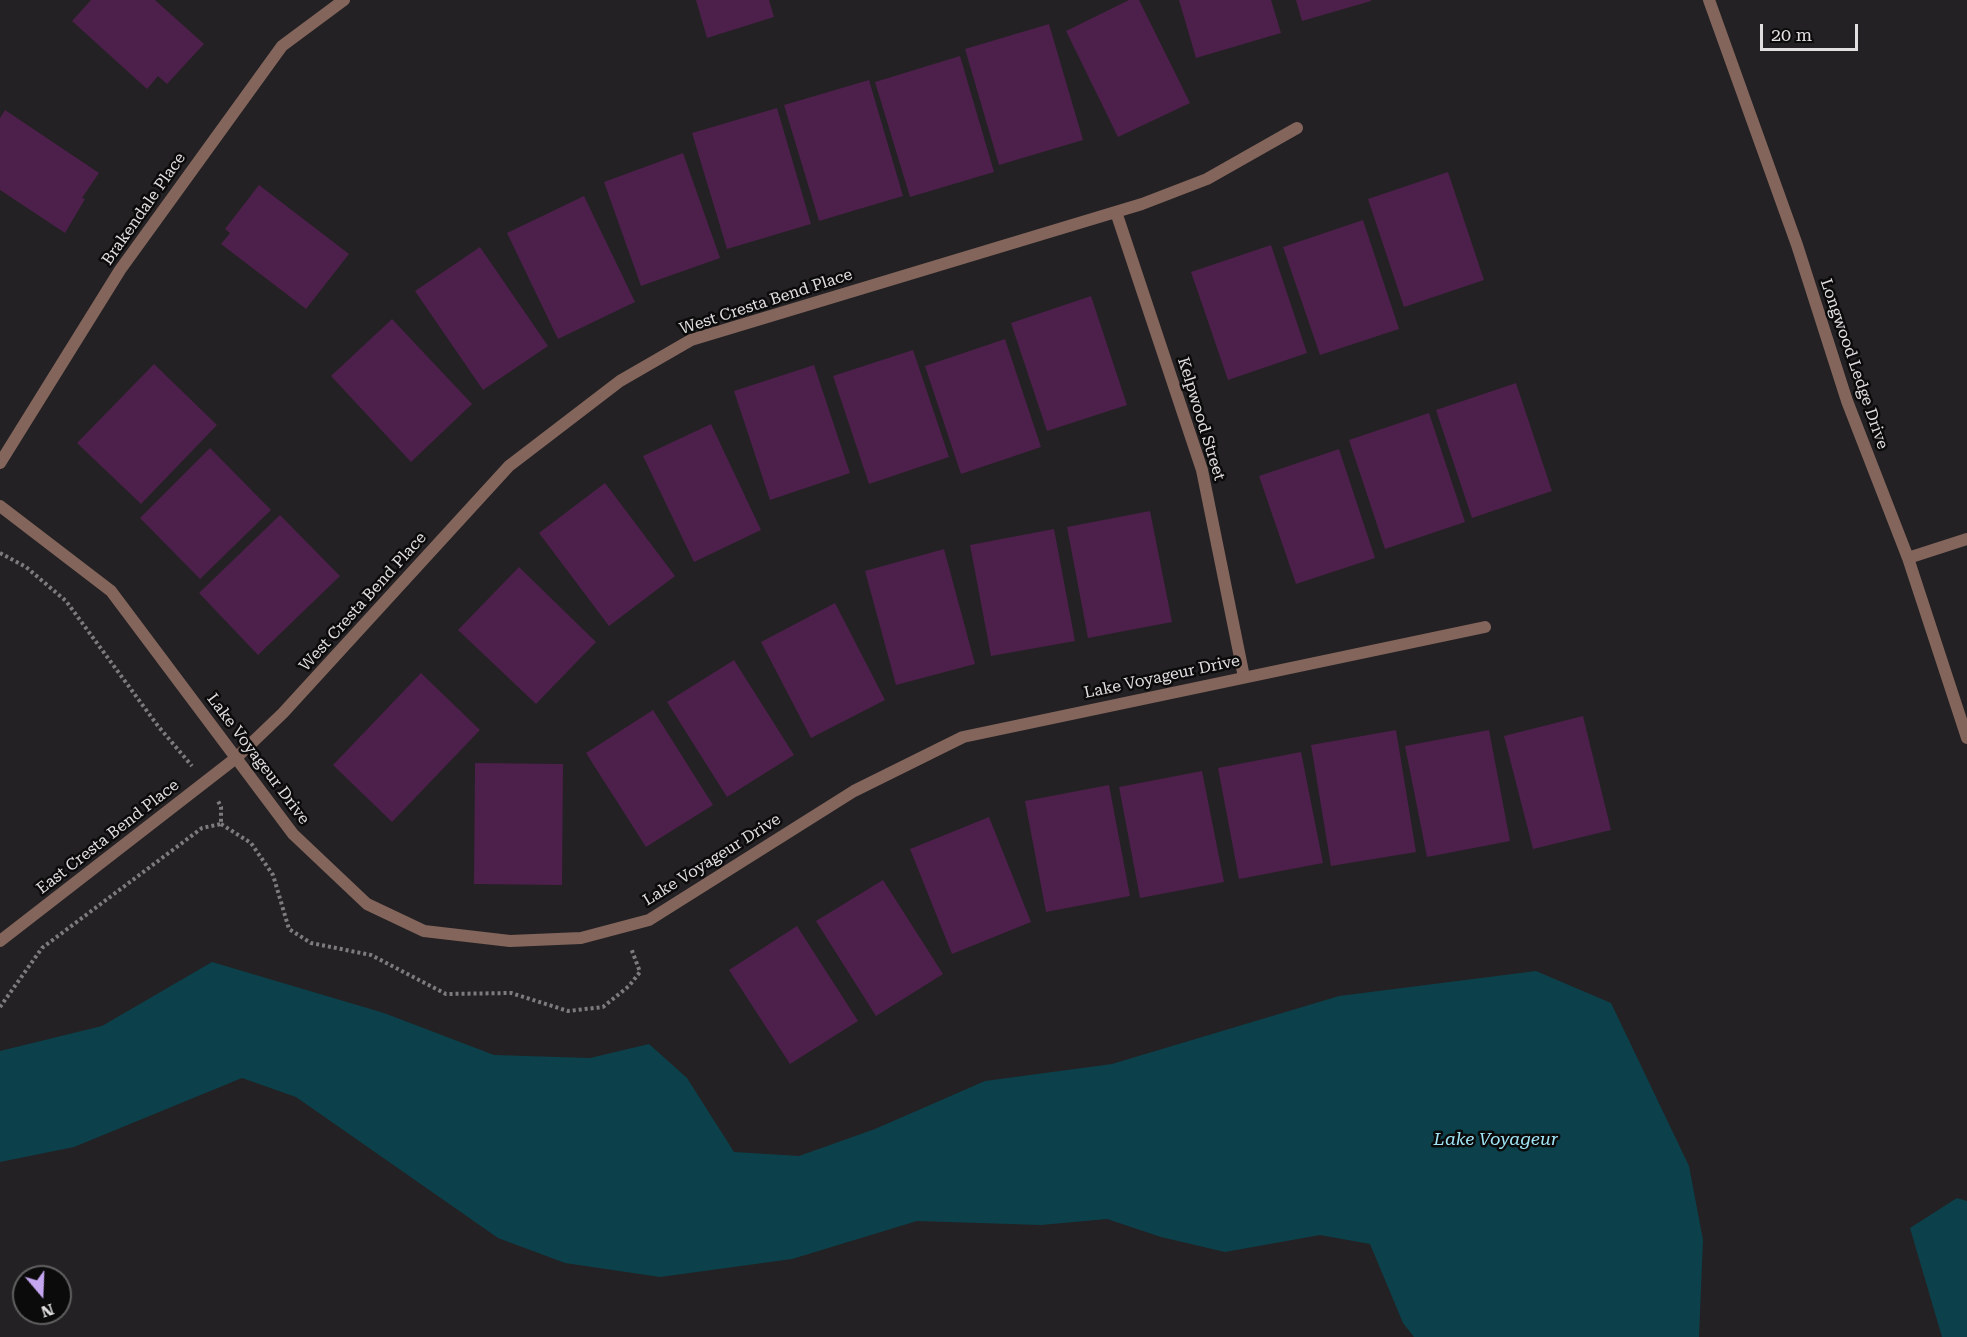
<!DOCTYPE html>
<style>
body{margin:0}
#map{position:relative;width:1967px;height:1337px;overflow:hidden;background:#232123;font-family:"Roboto Serif",serif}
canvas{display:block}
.north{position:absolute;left:12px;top:1265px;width:60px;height:60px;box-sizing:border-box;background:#0c0b0c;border:2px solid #616061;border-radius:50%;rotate:161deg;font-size:16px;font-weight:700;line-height:24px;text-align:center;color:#e1dfe0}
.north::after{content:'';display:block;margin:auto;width:21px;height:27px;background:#c5a7f1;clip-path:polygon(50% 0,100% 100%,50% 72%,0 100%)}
.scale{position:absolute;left:1760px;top:24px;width:98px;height:27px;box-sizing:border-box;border:3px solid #e1dfe0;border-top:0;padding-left:8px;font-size:18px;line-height:21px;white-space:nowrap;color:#e1dfe0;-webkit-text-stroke:4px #0c0b0c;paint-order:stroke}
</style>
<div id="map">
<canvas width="1967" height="1337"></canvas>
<div class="north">N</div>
<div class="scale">20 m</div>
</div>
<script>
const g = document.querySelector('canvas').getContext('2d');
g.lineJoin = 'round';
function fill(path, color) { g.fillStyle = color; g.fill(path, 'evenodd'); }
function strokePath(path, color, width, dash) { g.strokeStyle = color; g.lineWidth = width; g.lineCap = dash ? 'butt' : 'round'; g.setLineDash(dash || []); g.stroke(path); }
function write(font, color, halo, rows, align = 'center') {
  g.font = font + ' "Roboto Serif",serif'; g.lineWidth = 5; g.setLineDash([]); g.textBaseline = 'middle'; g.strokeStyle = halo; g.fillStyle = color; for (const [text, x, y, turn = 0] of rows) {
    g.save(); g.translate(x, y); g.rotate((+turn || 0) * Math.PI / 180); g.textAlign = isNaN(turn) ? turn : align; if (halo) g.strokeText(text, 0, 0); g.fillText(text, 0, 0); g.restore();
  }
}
fill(new Path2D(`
 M212,962L384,1013L494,1055L590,1058L649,1044L687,1078L734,1152L799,1156L875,1129L985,1081L1112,1064L1339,996L1536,971L1611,1003L1689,1166L1703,1240L1699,1337H1414L1403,1323L1370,1244L1320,1235L1225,1252L1161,1237L1107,1219L1041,1225L917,1221L792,1259L660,1277L565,1263L498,1238L296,1097L242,1078L74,1147L0,1162V1051L102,1026Z
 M1957,1198L1967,1201V1337H1942L1910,1228Z`), '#0c414b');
fill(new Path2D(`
 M91,0H155L204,44L167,84L158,76L147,89L72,21Z
 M696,0H769L774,17L707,38Z
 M1129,0H1139L1190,103L1118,137L1066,31Z
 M1179,0H1271L1281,33L1196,58Z
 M1296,0H1371V1L1302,21Z
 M1049,24L1083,140L999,165L965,49Z
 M960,56L994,172L910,197L875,82Z
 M869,80L903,196L819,221L784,105Z
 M777,108L811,224L727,249L692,133Z
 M5,110L99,173L82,198L85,199L65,233L0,190V118Z
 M683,153L720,258L641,286L604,182Z
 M1448,172L1484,280L1404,307L1368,199Z
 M259,185L349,254L306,309L221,244L230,233L225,229Z
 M584,196L635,302L558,339L507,233Z
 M1363,220L1399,329L1320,355L1283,247Z
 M1271,245L1307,353L1228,380L1191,272Z
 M480,247L548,346L483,390L415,291Z
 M1091,296L1127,405L1047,431L1011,323Z
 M392,319L472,404L411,462L331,376Z
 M1005,339L1041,447L961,474L925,366Z
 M913,350L949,457L869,484L833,376Z
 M154,364L217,425L141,504L77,443Z
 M814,365L850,473L770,500L734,391Z
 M1516,383L1552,491L1472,518L1436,410Z
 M1429,413L1465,522L1385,549L1349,440Z
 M711,424L761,530L694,562L643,456Z
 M210,448L271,510L200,579L140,518Z
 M1339,449L1375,558L1296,584L1259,476Z
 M605,483L675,576L609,626L539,533Z
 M1150,511L1172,622L1088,638L1067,527Z
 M280,515L340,576L258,655L199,593Z
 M1054,529L1075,641L991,656L970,545Z
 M944,549L975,664L896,685L865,571Z
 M519,567L596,642L536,704L458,630Z
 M835,603L885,700L811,738L761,642Z
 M734,660L794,755L727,797L667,702Z
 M421,673L480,730L392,822L333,765Z
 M653,710L713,805L646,847L586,753Z
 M1583,716L1611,830L1533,849L1504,736Z
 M1396,730L1416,852L1331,866L1311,745Z
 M1489,730L1510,841L1427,857L1405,746Z
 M1301,752L1323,863L1239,879L1218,768Z
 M475,763L563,764L562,885L474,884Z
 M1202,771L1224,882L1140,898L1119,787Z
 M1109,785L1130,896L1046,912L1025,801Z
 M989,817L1031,922L952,954L910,849Z
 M883,880L943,974L876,1016L816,921Z
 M797,926L858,1021L790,1064L729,970Z`), '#4c204b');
strokePath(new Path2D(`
 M0,553L26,567L66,601L158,726L192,766
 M221,824L251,843L273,875L289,929L311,943L371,955L446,994L511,993L568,1011L603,1007L629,986L640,972L631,948
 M0,1007L42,948L202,828L221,824V807L218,801`), '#7d7b7d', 4, [3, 3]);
strokePath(new Path2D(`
 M1709,0L1797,245L1847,401L1908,558L1967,738
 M1116,212L1202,470L1244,677
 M0,463L120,270L282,46L344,0
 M0,506L111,591L293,834L367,904L424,931L510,941L581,938L649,920L854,791L963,737L1485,627
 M1908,558L1967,539
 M0,941L236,758L283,713L509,466L620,381L691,340L1142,204L1207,179L1297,128`), '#83655c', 12);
write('16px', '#e1dfe0', '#0c0b0c', [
 ["Brakendale Place",144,209,-55],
 ["West Cresta Bend Place",766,302,-18],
 ["Longwood Ledge Drive",1854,364,71],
 ["Kelpwood Street",1201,419,73],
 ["West Cresta Bend Place",363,602,-48],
 ["Lake Voyageur Drive",1162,677,-12],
 ["Lake Voyageur Drive",258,759,53],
 ["East Cresta Bend Place",108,837,-38],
 ["Lake Voyageur Drive",712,860,-32]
]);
write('italic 18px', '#a1e6f7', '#0c0b0c', [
 ["Lake Voyageur",1496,1140]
]);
</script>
